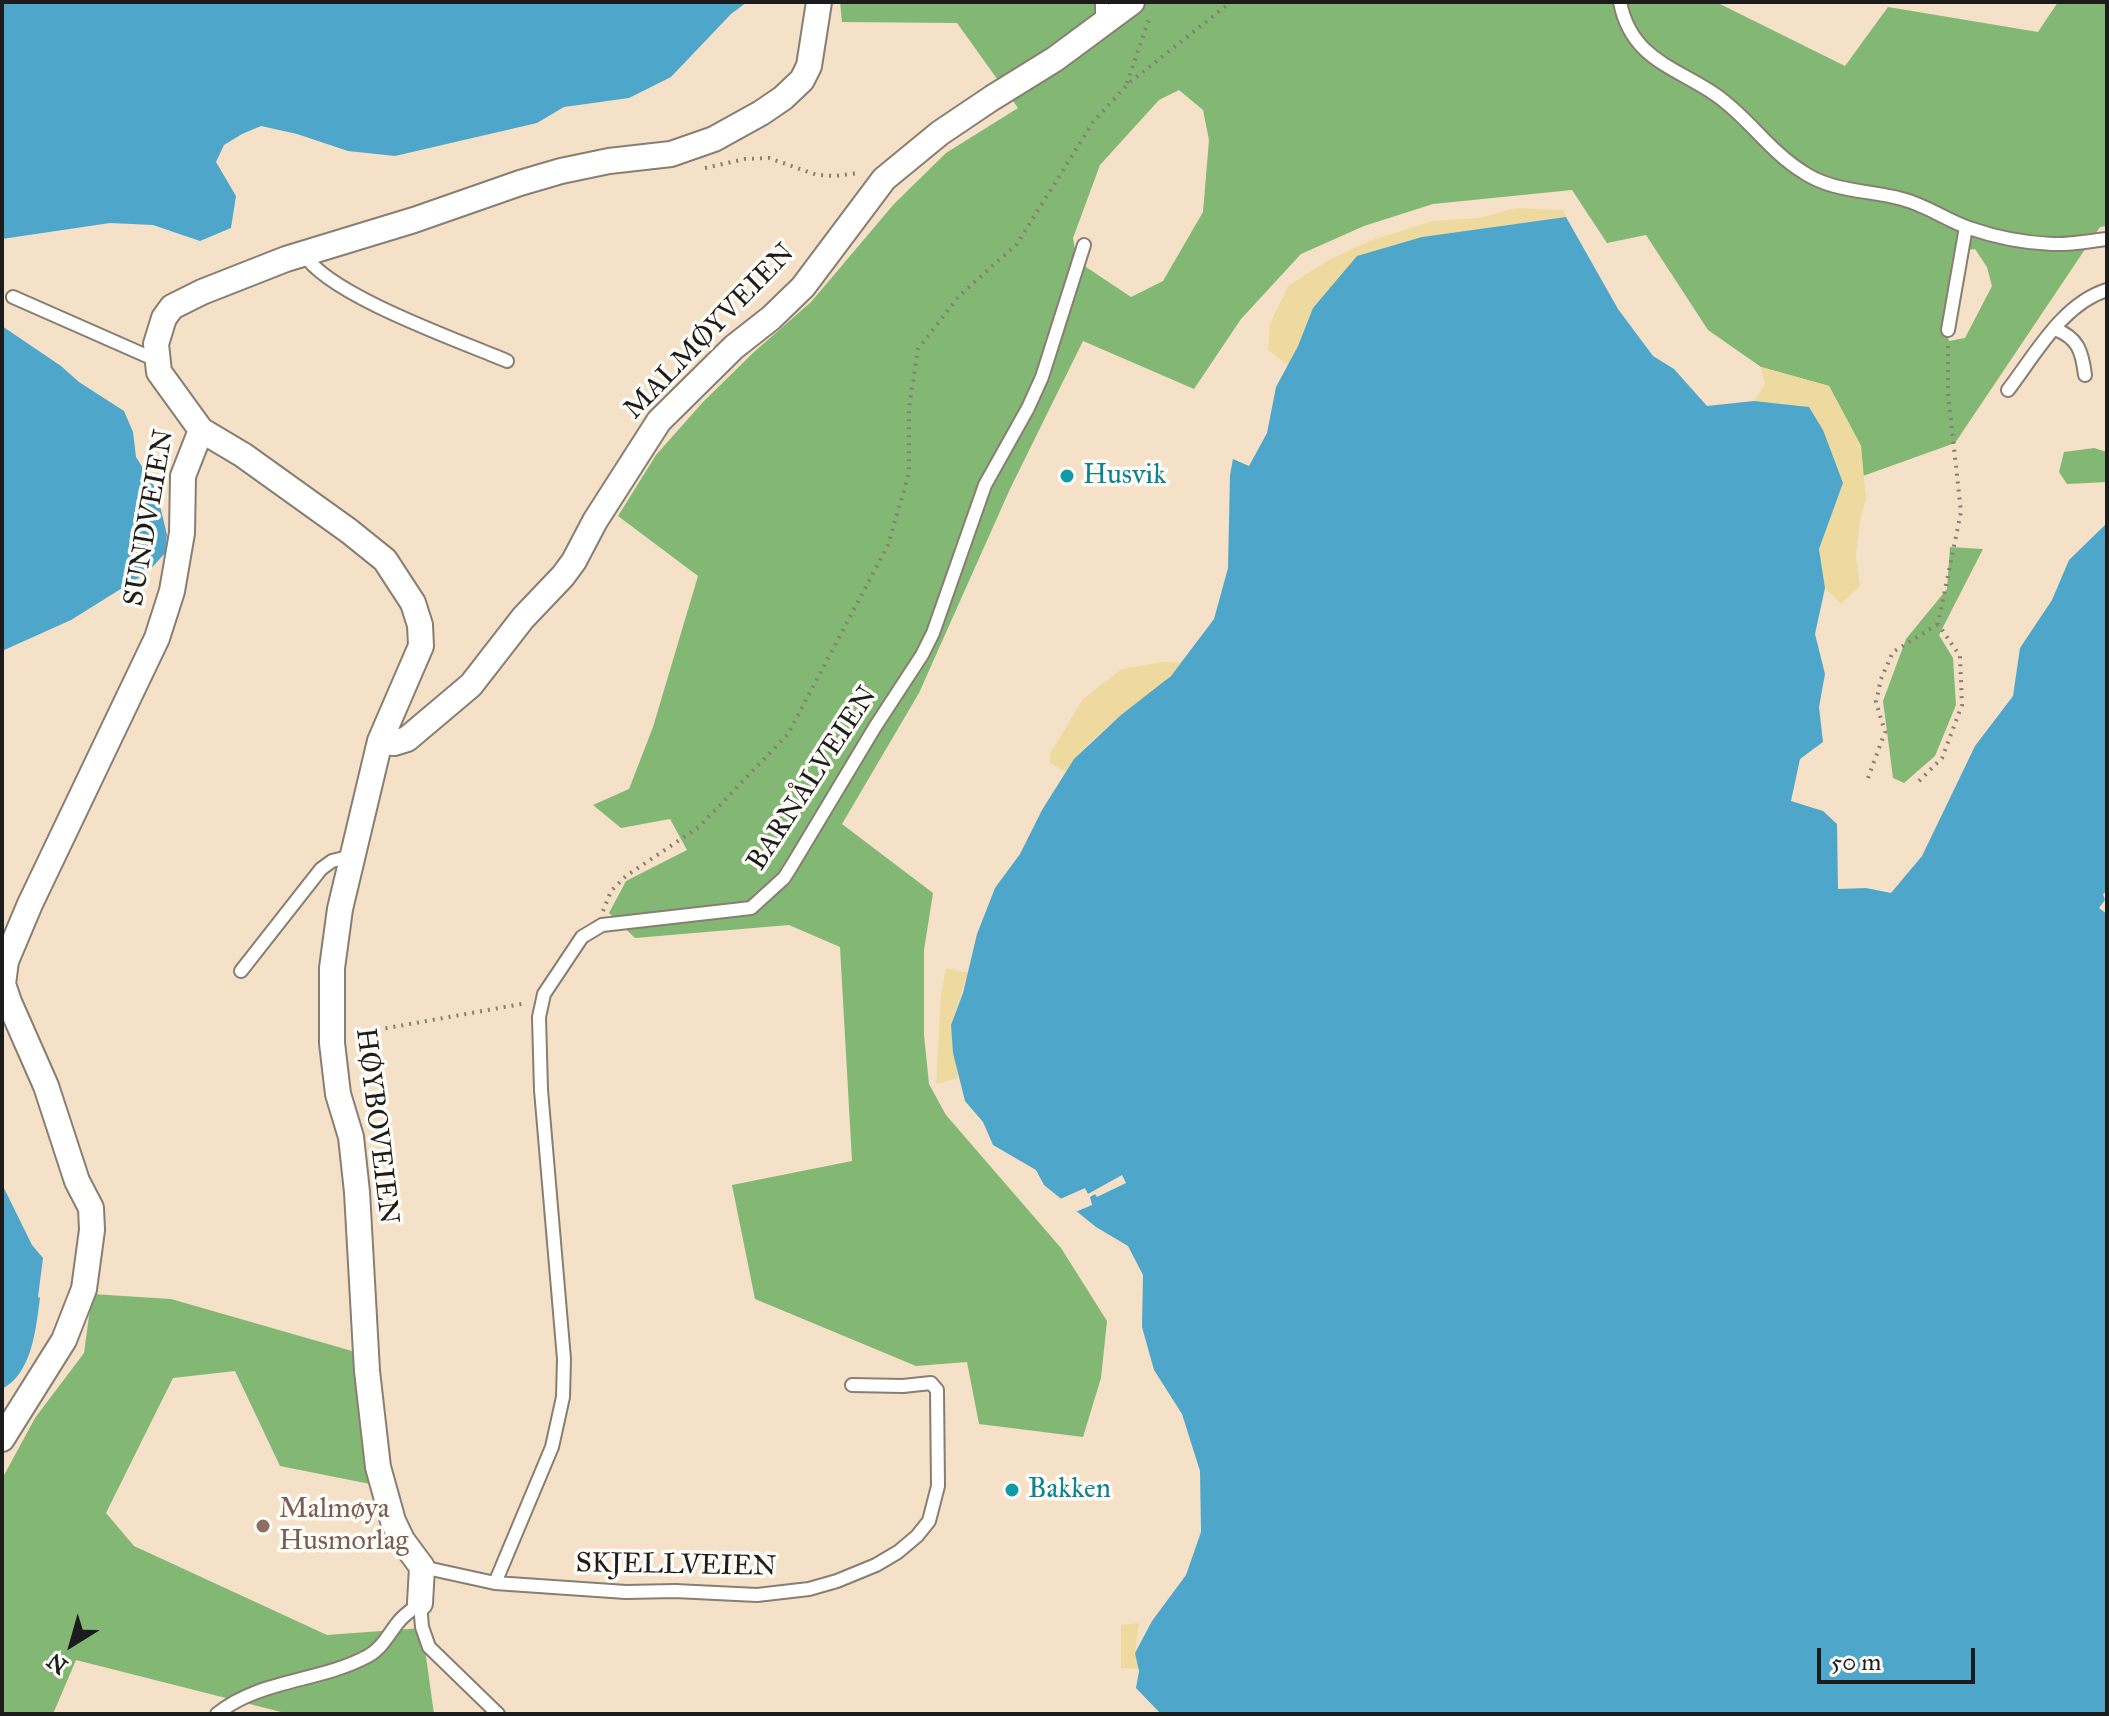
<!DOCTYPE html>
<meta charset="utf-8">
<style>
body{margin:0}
#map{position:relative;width:2109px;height:1716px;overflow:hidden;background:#f4e1c7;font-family:"IM FELL Great Primer",serif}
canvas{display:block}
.frame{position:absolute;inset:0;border:4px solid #1c1c1c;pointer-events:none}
.north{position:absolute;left:32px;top:1604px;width:80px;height:80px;-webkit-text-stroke:6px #fdfcf7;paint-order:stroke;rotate:217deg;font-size:22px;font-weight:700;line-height:32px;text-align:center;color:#1c1c1c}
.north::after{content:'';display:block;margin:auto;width:28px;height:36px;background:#1c1c1c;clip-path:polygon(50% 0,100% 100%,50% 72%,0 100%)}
.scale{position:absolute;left:1817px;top:1648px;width:158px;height:36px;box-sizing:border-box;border:4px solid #1c1c1c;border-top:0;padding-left:10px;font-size:24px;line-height:28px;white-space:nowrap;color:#1c1c1c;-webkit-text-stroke:6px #fdfcf7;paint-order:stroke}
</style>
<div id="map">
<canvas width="2109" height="1716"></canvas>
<div class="frame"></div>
<div class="north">N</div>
<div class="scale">50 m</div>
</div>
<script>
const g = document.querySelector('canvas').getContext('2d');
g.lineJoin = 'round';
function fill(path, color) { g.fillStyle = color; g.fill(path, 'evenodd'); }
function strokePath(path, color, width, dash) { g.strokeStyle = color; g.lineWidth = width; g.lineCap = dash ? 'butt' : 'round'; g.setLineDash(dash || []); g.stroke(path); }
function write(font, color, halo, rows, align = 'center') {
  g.font = font + ' "IM FELL Great Primer",serif'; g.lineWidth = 7; g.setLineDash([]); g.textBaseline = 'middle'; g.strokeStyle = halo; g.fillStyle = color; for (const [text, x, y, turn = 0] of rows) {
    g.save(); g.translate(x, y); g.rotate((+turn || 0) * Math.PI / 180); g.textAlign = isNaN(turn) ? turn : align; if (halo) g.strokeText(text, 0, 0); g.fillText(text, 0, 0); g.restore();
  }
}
fill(new Path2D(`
 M840,2L1720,4L1845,66L1888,7L2038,32L2058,2H2107V226L2100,227L1955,443L1863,476L1861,446L1829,386L1761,367L1708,330L1646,235L1607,243L1572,190L1433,204L1364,226L1301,254L1241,319L1194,389L1083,341L1010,489L919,693L842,824L933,893L924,950V1035L929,1084L946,1115L1061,1248L1107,1321L1101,1378L1083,1437L979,1424L967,1362L916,1366L755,1299L732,1185L852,1161L840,947L789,925L635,938L609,913L626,881L687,850L670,819L621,828L593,805L629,789L653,727L698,576L618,516L656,455L703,402L754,352L811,302L894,204L946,153L1018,108L957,23L842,22ZM1179,90L1203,110L1209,140L1203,212L1163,281L1131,297L1077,261L1073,238L1100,165L1159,100ZM1975,249L1987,267L1992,286L1965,338L1949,341C1941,308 1947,282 1959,251Z
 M2094,448L2107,452V482L2067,484L2059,472L2064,452Z
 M1950,547L1983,549L1939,635L1953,658L1956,705L1935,756L1904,783L1893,778L1883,701L1906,639L1947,589Z
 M92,1294L171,1299L366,1355L385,1487L280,1466L235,1371L173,1378L106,1513L134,1546L327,1635L422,1628L434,1714H289L76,1660L53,1714H2V1479L35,1418L84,1353Z`), '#83b874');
fill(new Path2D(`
 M1517,208L1563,210L1566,217L1422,237L1298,346L1288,365L1268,350L1270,324L1288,286L1329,260L1369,241L1433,221L1478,218Z
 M1761,367L1829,386L1861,446L1866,500L1860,519L1856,556L1860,586L1841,604L1825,588L1819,549L1843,483L1754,401L1765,384Z
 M1163,662H1182C1150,704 1095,725 1066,772L1050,763V754L1083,699L1122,669Z
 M946,968L968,973L951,1025L958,1078L936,1084L941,995Z
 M1139,1623L1135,1652L1139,1669L1121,1668V1625Z`), '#eeda9e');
fill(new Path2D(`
 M2,2H747L731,14L671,77L629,98L564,107L537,123L395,156L348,151L297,134L261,126L242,134L224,145L216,162L236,196L231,228L200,241L153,225L110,223L2,239Z
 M1566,217L1618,309L1653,356L1674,369L1707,406L1754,401L1809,407L1823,430L1843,483L1819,549L1825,588L1815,634L1825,674L1819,707L1823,742L1800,759L1791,801L1823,811L1837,824L1838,889L1866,888L1891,893L1922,856L1975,746L2013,696L2020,648L2052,600L2069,560L2107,523V891L2103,894L2105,900L2099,908L2107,914V1714H1161L1136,1688L1139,1671L1135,1653L1152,1621L1186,1575L1201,1532L1200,1471L1182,1414L1154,1370L1142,1327L1143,1275L1128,1246L1096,1227L1044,1185L1036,1170L993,1145L983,1122L965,1101L953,1053L951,1025L963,993L977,934L995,888L1020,854L1042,810L1074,759L1121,715L1171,676L1214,619L1228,568L1230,475L1233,459L1249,466L1267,433L1276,387L1298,346L1313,308L1357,256L1422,237Z
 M2,326L61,366L79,382L124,411L133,432L136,457L156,489L167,535L165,553L148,572L71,620L2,651Z
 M2,1184L32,1245L43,1258L38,1297L40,1298C36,1328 32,1374 2,1389Z`), '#4ea7cb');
fill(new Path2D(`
 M1122,1175L1126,1183L1097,1197L1095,1194L1090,1197L1092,1205L1073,1213L1058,1200L1085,1188L1088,1194Z`), '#f4e1c7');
const service = new Path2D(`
 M1620,2C1631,59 1675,67 1716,95C1748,117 1769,151 1803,172C1832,192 1869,190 1902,199C1926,205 1946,220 1969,228C1995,237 2025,243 2052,244C2070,245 2089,241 2107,239
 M1102,24V2
 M304,254C328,295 460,341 507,361
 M13,297L156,360
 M2055,329C2078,338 2082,351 2085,375
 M1948,330L1966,227
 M2008,390C2035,355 2062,304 2107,290
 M241,971L321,869L332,861L352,856
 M422,1567L495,1583L626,1592L675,1591L757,1595L809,1589L837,1581L876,1565L898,1552L917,1536L929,1521L938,1486L937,1390L931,1383L903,1386L852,1385
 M495,1583L552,1447L563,1397L564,1359L541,1090L539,1017L544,994L582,937L602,925L751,908L784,878L791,867L875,727L922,655L933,633L985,485L1028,408L1042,377L1084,245
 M420,1603L422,1627L429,1647L498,1714
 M217,1714C260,1679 320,1682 368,1656C383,1648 390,1631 401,1619C407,1613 414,1608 420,1603`);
const minor = new Path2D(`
 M201,430L243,455L349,531L385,560L413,603L420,625L421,646L380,741L340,909L332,968V1043L338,1094L351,1137L357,1192L367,1371L378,1467L393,1521L402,1540L422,1567L420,1603
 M380,741L394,743L407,739L471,685L523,618L563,576L574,561L595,521L659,421L734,347L771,318L803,287L884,179L940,133L992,98L1055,59L1132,2
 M2,1439L64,1340L84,1289L92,1230L91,1208L77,1181L46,1086L9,1002L3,984L6,961L30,904L157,638L172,591L182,533L183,476L201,430L159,372L156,344L164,318L172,307L202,292L286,259L414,220L520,183L561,171L609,161L671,154L714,139L761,113L783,98L802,80L809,66L819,2`);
strokePath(service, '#887e72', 16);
strokePath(minor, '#887e72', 28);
strokePath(new Path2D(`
 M1127,83L1150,16
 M705,168L745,159L769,158L817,175L834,176L860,173
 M1868,778L1885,732L1876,702L1881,679L1893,652L1938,624
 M1919,781L1942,758L1962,705L1960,656L1938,624L1961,512L1948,393V344
 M603,911L611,891L626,876L699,827L788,734L888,545L909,473V408L918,349L959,296L1017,244L1093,122L1129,83L1231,2
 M354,1034L527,1003`), '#887e72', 4, [2, 6]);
strokePath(service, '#fff', 12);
strokePath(minor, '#fff', 24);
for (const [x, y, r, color] of [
 [1067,476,8,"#0f9aa8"],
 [1012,1490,8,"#0f9aa8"],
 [263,1526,8,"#8d6e63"]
]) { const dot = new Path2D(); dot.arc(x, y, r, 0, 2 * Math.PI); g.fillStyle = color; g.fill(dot); strokePath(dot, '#fdfcf7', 3); }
write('28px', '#1c1c1c', '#fdfcf7', [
 ["MALMØYVEIEN",710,332,-46],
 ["SUNDVEIEN",150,518,-80],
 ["BARNÅLVEIEN",813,779,-57],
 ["HØYBOVEIEN",376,1126,83],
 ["SKJELLVEIEN",676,1566,1]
]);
write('28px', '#0d838f', '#fdfcf7', [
 ["Husvik",1083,476],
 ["Bakken",1028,1490]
], 'left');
write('28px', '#785e54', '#fdfcf7', [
 ["Malmøya",279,1510],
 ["Husmorlag",279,1542]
], 'left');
</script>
